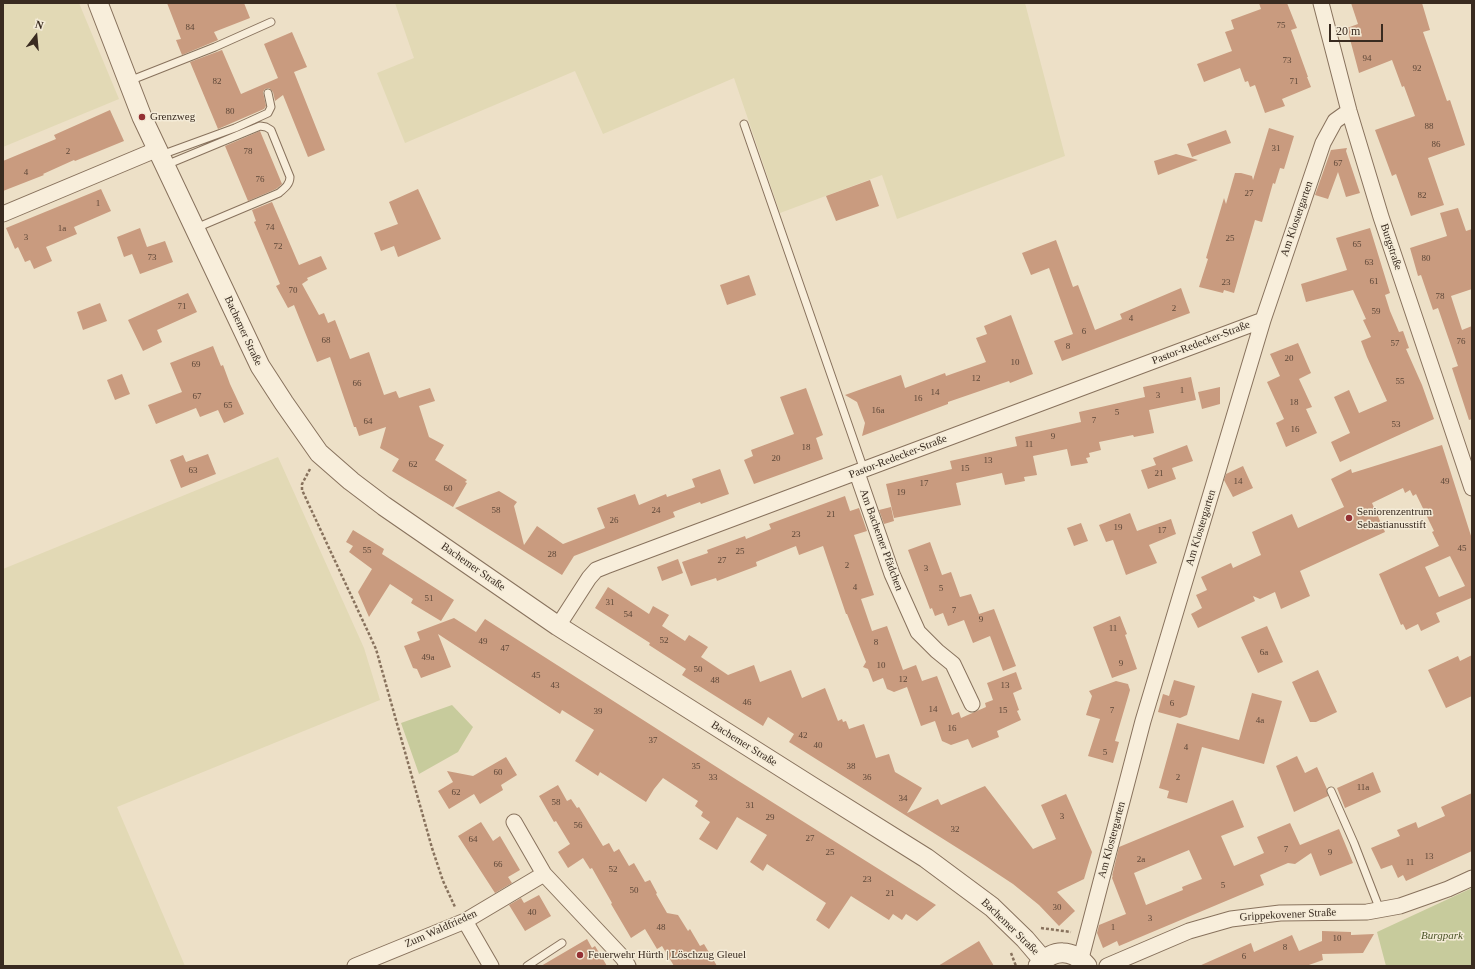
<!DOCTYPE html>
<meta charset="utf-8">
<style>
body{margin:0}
#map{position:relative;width:1475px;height:969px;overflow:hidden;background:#ede0c7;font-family:Georgia,serif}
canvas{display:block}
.frame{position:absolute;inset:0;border:4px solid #392b20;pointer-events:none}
.north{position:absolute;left:16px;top:16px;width:40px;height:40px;-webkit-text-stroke:3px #f4ebd7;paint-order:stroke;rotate:16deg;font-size:11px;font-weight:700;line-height:16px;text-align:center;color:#392b20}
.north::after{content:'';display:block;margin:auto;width:14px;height:18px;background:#392b20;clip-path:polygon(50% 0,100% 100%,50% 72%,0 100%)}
.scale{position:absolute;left:1329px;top:24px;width:54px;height:18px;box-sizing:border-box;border:2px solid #392b20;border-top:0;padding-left:5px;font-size:12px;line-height:14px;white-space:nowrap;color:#392b20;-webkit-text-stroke:3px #f4ebd7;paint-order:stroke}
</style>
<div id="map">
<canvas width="1475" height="969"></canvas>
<div class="frame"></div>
<div class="north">N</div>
<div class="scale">20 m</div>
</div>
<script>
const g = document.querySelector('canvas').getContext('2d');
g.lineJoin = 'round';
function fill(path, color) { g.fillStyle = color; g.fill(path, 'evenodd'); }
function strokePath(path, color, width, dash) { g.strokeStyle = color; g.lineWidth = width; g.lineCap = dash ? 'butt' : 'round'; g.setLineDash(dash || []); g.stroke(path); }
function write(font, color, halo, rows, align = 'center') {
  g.font = font + ' Georgia,serif'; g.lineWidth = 3; g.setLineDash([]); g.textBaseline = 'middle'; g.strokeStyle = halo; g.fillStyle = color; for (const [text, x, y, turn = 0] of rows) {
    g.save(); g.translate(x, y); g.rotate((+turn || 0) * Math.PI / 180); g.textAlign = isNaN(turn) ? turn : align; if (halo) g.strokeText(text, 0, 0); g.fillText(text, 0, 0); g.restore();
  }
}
fill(new Path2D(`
 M3,3H79L119,99L3,147Z
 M395,3H1025L1065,156L897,219L882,175L780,213L734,78L603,134L575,71L405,143L377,73L414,58Z
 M278,457L364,648L380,700L117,807L185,966H3V569Z`), '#e2d9b5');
fill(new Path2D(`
 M452,705L473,727L458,752L419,774L401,723Z
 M1472,888V966H1386L1377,932Z`), '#c7cb9c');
fill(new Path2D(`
 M167,3H244L250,18L214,32L218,40L182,55L176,40L181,39Z
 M1259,3H1287L1297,28L1291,30L1308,77H1307L1311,87L1282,99L1285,106L1265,113L1255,85L1250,87L1248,81L1245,82L1240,68L1204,82L1197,64L1232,51L1225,32L1234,29L1231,20L1261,9Z
 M1351,3H1422L1430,30L1423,32L1447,101L1450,100L1465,145L1428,158L1444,205L1411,216L1396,174L1392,176L1375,130L1415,116L1404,86L1402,87L1392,60L1359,73L1347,28L1358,24Z
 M292,32L307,67L294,72L325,150L308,157L283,95L275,101L273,92L269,88L265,89L263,92L266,106L264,109L218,129L190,62L222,50L241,94L278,78L264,44Z
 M110,110L124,141L75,161L74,160L43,174L44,175L3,191V161L56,139L54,135Z
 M1269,128L1294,136L1284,169L1280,168L1275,184L1273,183L1262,222L1255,220L1234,293L1224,290L1223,293L1199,287L1208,259L1206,258L1224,198L1226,204L1235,173H1241L1252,176L1253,180Z
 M1226,130L1231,143L1192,157L1187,144Z
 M260,131L282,184L276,189L248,201L225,146Z
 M1347,148L1346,151L1360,193L1346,197L1338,172L1328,199L1315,195L1331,150Z
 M1176,154L1198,160L1158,175L1154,161Z
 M870,180L879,206L836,221L826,196Z
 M101,189L111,211L74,227L77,234L46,247L52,261L34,269L30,260L25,262L18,247L15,249L6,228Z
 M418,189L441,239L398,257L394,246L381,251L374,233L398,224L389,202Z
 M272,202L299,265L321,256L327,269L307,278L308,280L302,284L319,315L324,313L328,323L335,320L350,359L369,352L384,395L396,391L399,398L430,388L435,401L419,406L429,437L444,445L435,460L467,480L465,482L467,483L453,507L392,471L399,459L380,448L386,427L359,436L356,427H354L330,357L317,362L294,305L288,308L276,286L280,284L254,222L256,221L252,210Z
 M1458,208L1466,231L1472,229V289L1451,296L1462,330L1472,326V419L1469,420L1452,368L1458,366L1438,308L1433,310L1421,275L1418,276L1410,248L1447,236L1440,213Z
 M140,228L147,247L165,241L173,262L140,274L132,254L124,257L117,237Z
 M1370,228L1390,293L1385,295L1390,311L1399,332L1403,331L1409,348L1406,349L1422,385L1434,419L1340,462L1331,442L1350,433L1334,397L1349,390L1359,413L1387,401L1367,357L1361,341L1371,337L1363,320L1366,319L1353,290L1306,302L1301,284L1347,270L1336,238Z
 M1056,240L1073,287L1078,285L1095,330L1122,319L1120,314L1181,288L1190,313L1062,361L1054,341L1073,334L1049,268L1031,275L1022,253Z
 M749,275L756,295L727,305L720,285Z
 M188,293L197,312L157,330L162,342L143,351L128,320Z
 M100,303L107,321L83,330L77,312Z
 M1011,315L1033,374L1010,383L1009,381L948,402V404L862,436L865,423L857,402L845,395L901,375L905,388L945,373L946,376L986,362L976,338L987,334L984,326Z
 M1298,343L1311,373L1299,379L1312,407L1306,409L1317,433L1286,447L1276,423L1284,419L1267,382L1280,376L1270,354Z
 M213,346L221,366L223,365L230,384L244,414L224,423L218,410L200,417L196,408L156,424L148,405L182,392L170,363Z
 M122,374L130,394L115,400L107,380Z
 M1191,377L1196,400L1149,410L1154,433L1134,437L1133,435L1099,442L1101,450L1089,453L1090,457L1086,458L1088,463L1071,466L1067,449L1033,456L1037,475L1024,477L1025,481L1005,485L1002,473L956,483L961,505L894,518L886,484L952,469L950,461L1017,446L1015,437L1081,422L1079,412L1145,397L1143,387Z
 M1220,387V404L1202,409L1198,392Z
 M806,388L823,435L816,438L823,459L754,484L744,460L753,456L751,450L794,434L780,397Z
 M1187,445L1193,461L1172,468L1176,479L1148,489L1141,470L1156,465L1153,458Z
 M1442,445L1472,539V600L1471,598L1436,613L1440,622L1421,631L1418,624L1406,630L1403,624L1401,625L1379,574L1439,546L1432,532L1434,531L1416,494L1413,496L1410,490L1405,493L1403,488L1372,503L1385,532L1300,571L1310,596L1281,609L1275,592L1260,599L1253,596L1255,601L1198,628L1191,614L1202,608L1196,595L1207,590L1201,577L1231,563L1233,568L1261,555L1252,532L1292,514L1298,528L1344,507L1331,479L1351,469L1352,473ZM1450,556L1465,586L1439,597L1425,567Z
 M208,454L216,474L181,488L170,460L183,455L186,462Z
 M1243,466L1253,488L1233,497L1224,480L1226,474Z
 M720,469L729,494L701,504L700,502L673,512L675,517L574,556L562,575L455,508L499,491L517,502L514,506L524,545L537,526L563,544L605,528L597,508L635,494L639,505L666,494L667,497L695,487L692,479Z
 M845,496L850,511L859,508L867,531L854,535L874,595L861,599L872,631L887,626L903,670L916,665L922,681L937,676L952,715L959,712L961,718L986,707L985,703L993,700L987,683L1016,672L1022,689L1013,693L1019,710L1017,711L1021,720L997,731L999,737L972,748L968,739L951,745L942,741L935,721L921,726L907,687L894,692L887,689L883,678L873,682L868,669L863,667L866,662L847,614H846L823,546L799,555L796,546L756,562L757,566L717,581L716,578L691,586L682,562L708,553L707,550L745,536L746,539L771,529L769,524Z
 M891,507L894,521L884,524L879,510Z
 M1130,513L1137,531L1171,519L1176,534L1149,545L1157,563L1126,575L1113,540L1106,542L1099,525Z
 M1081,523L1088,541L1074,546L1067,528Z
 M353,530L384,549L382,554L454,600L441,621L411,603L413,599L390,584L369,617L358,592L372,569L349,552L353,546L346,542Z
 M930,542L942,575L951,572L960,597L971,594L979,614L994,609L1016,666L1003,671L990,636L973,643L964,620L948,626L943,613L935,616L932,608L930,609L908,550Z
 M678,559L683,573L662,581L657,567Z
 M608,587L649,614L653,606L669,615L662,626L685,641L689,635L708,647L701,657L728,675L754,665L760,682L791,670L802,698L825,688L838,721L842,719L843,722L846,721L849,729L864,724L876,758L889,754L895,772L922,788L907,813L938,799L941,805L985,786L1033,849L1056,839L1041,805L1066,794L1092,852L1084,879L1057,892L1075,911L1059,926L1039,905L1013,884L975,859L789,742L794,734L768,717L763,726L682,675L686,669L649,645L650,643L595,608Z
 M1120,616L1127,634L1125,635L1137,669L1112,678L1093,627Z
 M454,618L476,632L485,619L737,780L936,905L917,921L906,914L902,920L893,914L889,920L851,896L829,929L816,920L826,903L767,864L763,871L750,862L767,835L737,817L717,850L699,839L710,822L701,816L703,812L695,806L698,801L663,778L654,789L646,802L600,772L598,776L575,761L594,730L562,710L560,714L438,634L451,667L421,678L417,669L413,668L404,646L420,640L417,632Z
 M1267,626L1283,662L1258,673L1241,637Z
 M1472,655V696L1446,708L1428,670L1458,656L1460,661Z
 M1318,670L1337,712L1316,722H1310L1292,682Z
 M1174,680L1195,686L1187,715L1180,718L1158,712L1163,694L1169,696Z
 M1116,681L1128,684L1130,690L1115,741L1119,742L1113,763L1088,756L1100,719L1086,715L1092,696L1089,691Z
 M1252,693L1282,701L1264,764L1202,747L1187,803L1167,798L1169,791L1159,788L1177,723L1239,740Z
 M1297,756L1305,773L1317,767L1327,789L1328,796L1294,812L1276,766Z
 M506,757L517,775L501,785L503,790L480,804L474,794L449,809L438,791L453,782L447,771L473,776Z
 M1373,772L1381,792L1345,808L1337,788Z
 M558,785L567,801L571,799L577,808L579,807L603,846L609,843L614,852L619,849L629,866L634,863L645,882L650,880L657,893L656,894L667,913L678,915L688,931L690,929L700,946L704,944L717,966H674L662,946L657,949L645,929L631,938L611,904L612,903L592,868L590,869L583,858L568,868L558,852L570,844L556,821L554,822L539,796Z
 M1472,793V851L1406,881L1403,875L1398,878L1392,865L1381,869L1371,848L1400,836L1397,830L1416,822L1418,828L1445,816L1441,807Z
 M1233,800L1244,827L1221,836L1234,866L1264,853L1257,837L1290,823L1300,845L1339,829L1353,863L1320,876L1311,853L1295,864L1288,863L1260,875L1264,885L1119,946L1117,941L1103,948L1097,933L1099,925L1126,914L1112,878L1113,875L1112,876L1119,847ZM1189,850L1202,879L1182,887L1183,890L1146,905L1134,873Z
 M481,822L493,841L500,836L520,870L508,877L512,883L495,893L458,836Z
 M539,895L551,916L525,931L509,905L521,898L524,903Z
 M1322,931L1351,932V935L1374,934L1363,953L1322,954L1323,960L1306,966H1199L1251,943L1254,952L1292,935L1299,951L1322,941Z
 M587,939L592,948L595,946L607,966H541Z
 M979,941L994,966H938Z`), '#c99b7f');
const service = new Path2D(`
 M129,81L215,47L271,22
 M744,124L864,470
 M161,155L235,128L268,113L271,107L268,93
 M166,165L260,126L266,127L271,130L290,177C290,184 285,188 279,193L196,228
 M1331,791L1354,843L1380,910
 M527,966L562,943`);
const minor = new Path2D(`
 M1321,3L1349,111L1381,217L1472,488
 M3,214L158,149
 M857,473L892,574L918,632L937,651L953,664L972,704
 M558,626L589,578L596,570L606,566L1263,320
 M514,822L544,874L623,958L628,966
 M465,921L491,966
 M1081,958L1143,721L1263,320L1323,143L1335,121L1349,111
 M355,966L465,921L544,874
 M1107,966L1189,931L1231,919L1280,913L1367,912L1400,906L1448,889L1472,878`);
const tertiary = new Path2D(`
 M98,3L142,117L260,366L284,403L319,453L351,481L384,506L558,626L811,786L926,858L992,907L1025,939L1043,960
 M1038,966C1053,948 1073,949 1087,966`);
strokePath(service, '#88725d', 9);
strokePath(minor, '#88725d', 17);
strokePath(tertiary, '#88725d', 21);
strokePath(new Path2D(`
 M310,469L302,484V490L376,649L432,848L443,881L455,907
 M1041,928L1071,932
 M1011,953L1016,966`), '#88725d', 2.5, [3, 2]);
strokePath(service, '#f8eedb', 7);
strokePath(minor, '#f8eedb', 15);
strokePath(tertiary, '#f8eedb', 19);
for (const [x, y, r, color] of [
 [142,117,4,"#943034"],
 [1349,518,4,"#943034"],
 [580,955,4,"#943034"]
]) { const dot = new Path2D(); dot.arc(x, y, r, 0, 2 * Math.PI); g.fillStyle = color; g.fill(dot); strokePath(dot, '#f4ebd7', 1.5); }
write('9px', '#5d4738', null, [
 ["75",1281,26],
 ["84",190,28],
 ["94",1367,59],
 ["73",1287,61],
 ["92",1417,69],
 ["82",217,82],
 ["71",1294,82],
 ["80",230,112],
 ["88",1429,127],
 ["86",1436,145],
 ["31",1276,149],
 ["2",68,152],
 ["78",248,152],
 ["67",1338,164],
 ["4",26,173],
 ["76",260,180],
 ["27",1249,194],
 ["82",1422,196],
 ["1",98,204],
 ["74",270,228],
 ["1a",62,229],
 ["3",26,238],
 ["25",1230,239],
 ["65",1357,245],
 ["72",278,247],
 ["73",152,258],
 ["80",1426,259],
 ["63",1369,263],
 ["61",1374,282],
 ["23",1226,283],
 ["70",293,291],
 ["78",1440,297],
 ["71",182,307],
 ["2",1174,309],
 ["59",1376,312],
 ["4",1131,319],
 ["6",1084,332],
 ["68",326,341],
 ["76",1461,342],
 ["57",1395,344],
 ["8",1068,347],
 ["20",1289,359],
 ["10",1015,363],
 ["69",196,365],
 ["12",976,379],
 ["55",1400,382],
 ["66",357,384],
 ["1",1182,391],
 ["14",935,393],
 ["3",1158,396],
 ["67",197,397],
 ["16",918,399],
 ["18",1294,403],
 ["65",228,406],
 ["16a",878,411],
 ["5",1117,413],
 ["7",1094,421],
 ["64",368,422],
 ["53",1396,425],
 ["16",1295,430],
 ["9",1053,437],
 ["11",1029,445],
 ["18",806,448],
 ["20",776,459],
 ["13",988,461],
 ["62",413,465],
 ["15",965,469],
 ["63",193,471],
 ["21",1159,474],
 ["14",1238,482],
 ["49",1445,482],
 ["17",924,484],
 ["60",448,489],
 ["19",901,493],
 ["58",496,511],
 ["24",656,511],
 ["21",831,515],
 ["26",614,521],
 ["19",1118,528],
 ["17",1162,531],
 ["23",796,535],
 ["45",1462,549],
 ["55",367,551],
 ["25",740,552],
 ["28",552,555],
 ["27",722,561],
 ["2",847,566],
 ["3",926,569],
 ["4",855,588],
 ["5",941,589],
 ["51",429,599],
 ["31",610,603],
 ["7",954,611],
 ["54",628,615],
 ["9",981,620],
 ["11",1113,629],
 ["52",664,641],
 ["49",483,642],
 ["8",876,643],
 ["47",505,649],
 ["6a",1264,653],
 ["49a",428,658],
 ["9",1121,664],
 ["10",881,666],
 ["50",698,670],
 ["45",536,676],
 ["12",903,680],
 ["48",715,681],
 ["43",555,686],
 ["13",1005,686],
 ["46",747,703],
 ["6",1172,704],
 ["14",933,710],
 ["15",1003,711],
 ["7",1112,711],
 ["39",598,712],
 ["4a",1260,721],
 ["16",952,729],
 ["42",803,736],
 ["37",653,741],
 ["40",818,746],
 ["4",1186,748],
 ["5",1105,753],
 ["35",696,767],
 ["38",851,767],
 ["60",498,773],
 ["33",713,778],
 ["36",867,778],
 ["2",1178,778],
 ["11a",1363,788],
 ["62",456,793],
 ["34",903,799],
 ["58",556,803],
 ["31",750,806],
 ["3",1062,817],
 ["29",770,818],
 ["56",578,826],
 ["32",955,830],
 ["27",810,839],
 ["64",473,840],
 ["7",1286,850],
 ["25",830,853],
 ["9",1330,853],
 ["13",1429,857],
 ["2a",1141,860],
 ["11",1410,863],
 ["66",498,865],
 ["52",613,870],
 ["23",867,880],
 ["5",1223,886],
 ["50",634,891],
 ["21",890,894],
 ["30",1057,908],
 ["40",532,913],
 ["3",1150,919],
 ["48",661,928],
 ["1",1113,928],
 ["10",1337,939],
 ["8",1285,948],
 ["6",1244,957]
]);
write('11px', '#392b20', '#f4ebd7', [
 ["Grenzweg",150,117],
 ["Seniorenzentrum",1357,512],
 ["Sebastianusstift",1357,525],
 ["Feuerwehr Hürth | Löschzug Gleuel",588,955]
], 'left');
write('11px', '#392b20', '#f4ebd7', [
 ["Am Klostergarten",1297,219,-71],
 ["Burgstraße",1391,247,72],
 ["Bachemer Straße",243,331,65],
 ["Pastor-Redecker-Straße",1201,343,-21],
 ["Pastor-Redecker-Straße",898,457,-21],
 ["Am Klostergarten",1201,528,-73],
 ["Am Bachemer Pfädchen",881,540,70],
 ["Bachemer Straße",473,567,35],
 ["Bachemer Straße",744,744,32],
 ["Am Klostergarten",1112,840,-75],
 ["Grippekovener Straße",1288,915,-3],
 ["Bachemer Straße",1010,927,44],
 ["Zum Waldfrieden",441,929,-24]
]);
write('italic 11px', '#4b5428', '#f4ebd7', [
 ["Burgpark",1442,936]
]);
</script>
